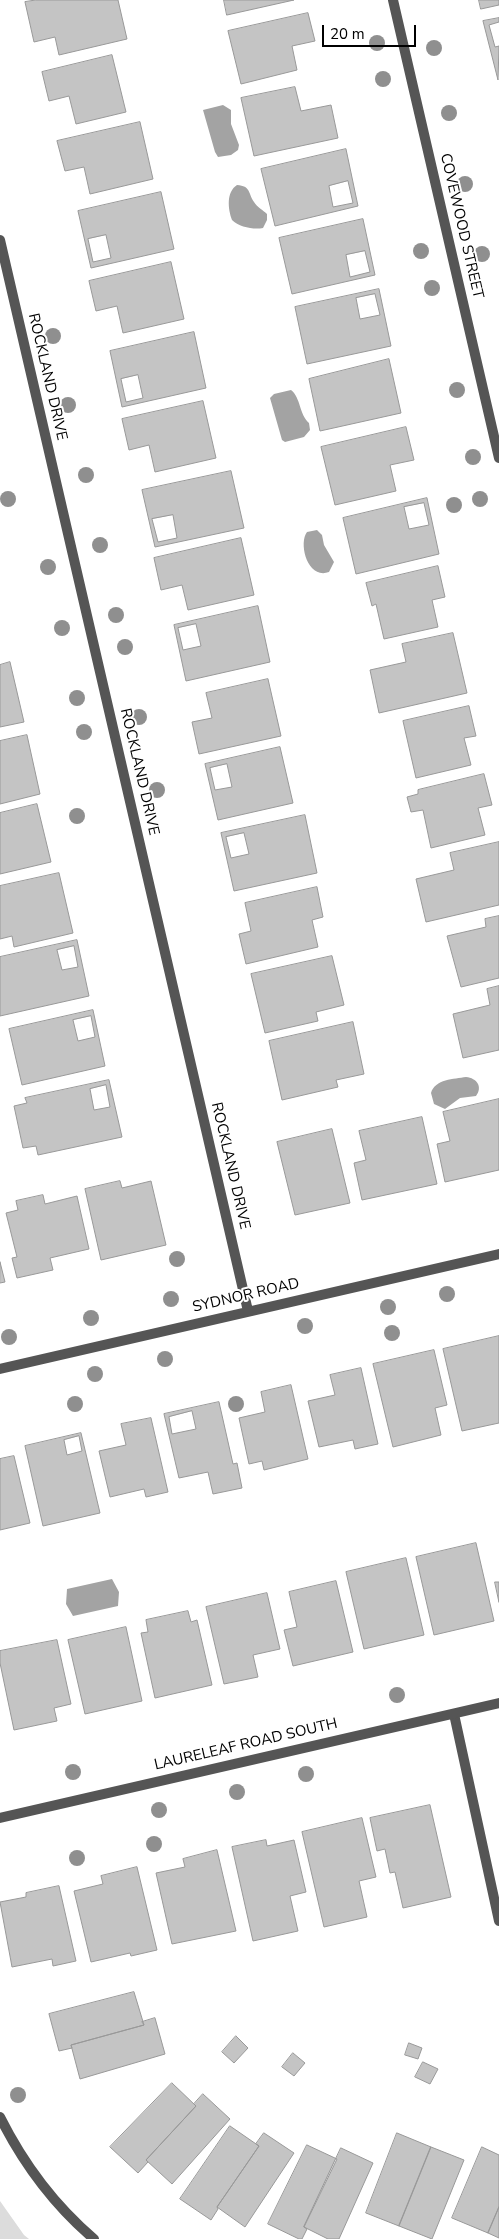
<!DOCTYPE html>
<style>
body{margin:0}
#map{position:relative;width:499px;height:2239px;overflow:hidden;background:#fff;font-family:"Nunito Sans",sans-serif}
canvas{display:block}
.scale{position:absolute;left:322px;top:25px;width:94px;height:22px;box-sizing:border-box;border:2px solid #000;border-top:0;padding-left:6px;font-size:15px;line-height:18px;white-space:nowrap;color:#000;-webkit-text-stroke:4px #fff;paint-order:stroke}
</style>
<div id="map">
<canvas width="499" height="2239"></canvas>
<div class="scale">20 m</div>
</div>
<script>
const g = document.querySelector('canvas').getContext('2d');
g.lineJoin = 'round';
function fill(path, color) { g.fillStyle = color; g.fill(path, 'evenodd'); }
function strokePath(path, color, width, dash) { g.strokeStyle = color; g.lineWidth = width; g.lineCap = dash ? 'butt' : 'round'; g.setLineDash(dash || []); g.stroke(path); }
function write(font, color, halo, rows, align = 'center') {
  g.font = font + ' "Nunito Sans",sans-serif'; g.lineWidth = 4; g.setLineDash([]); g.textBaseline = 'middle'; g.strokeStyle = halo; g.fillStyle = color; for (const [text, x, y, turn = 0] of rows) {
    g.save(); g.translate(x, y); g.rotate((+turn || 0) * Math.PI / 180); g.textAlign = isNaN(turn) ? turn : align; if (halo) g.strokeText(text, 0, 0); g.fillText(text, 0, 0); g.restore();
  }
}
fill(new Path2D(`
 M0,2201L24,2235L29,2239H0Z`), '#dcdcdc');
fill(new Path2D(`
 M223,105L231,110V124L239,145L238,150L231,155L218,157L215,152L203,110Z
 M237,185C251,186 248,193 254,202C257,207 263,210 267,214V220L263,228C254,230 239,227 232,220C228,209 226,192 237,185Z
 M291,390C301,398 299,414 309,423L310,430L304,437L285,442L282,440L270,398L274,394Z
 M317,530L322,535L324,545L334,562L329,572C308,580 298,544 307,532Z
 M466,1077C477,1078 483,1087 476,1096L460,1098L445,1109L434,1104L431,1093C435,1079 454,1079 466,1077Z
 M112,1579L119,1592L118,1606L73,1616L66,1604L67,1589Z`), '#a3a3a3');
const building = new Path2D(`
 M36,0H118L127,39L59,55L55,37L34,42L25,2Z
 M224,0H294L227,15Z
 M479,0H499V5L481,9Z
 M308,13L315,41L292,46L297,70L241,84L228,31Z
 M499,18V22L489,25L495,47L499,46L498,80L483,21Z
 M112,55L126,112L76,124L69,96L49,101L42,72Z
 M295,87L301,111L331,105L338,138L254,156L241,98Z
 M140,122L153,179L90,194L84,167L65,171L57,141Z
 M346,149L358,206L275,226L261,169ZM348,181L353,203L333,207L329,186Z
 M161,192L174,249L91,268L78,211ZM106,235L111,258L93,262L88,239Z
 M363,219L375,275L292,294L279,238ZM365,251L370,272L350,277L346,255Z
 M171,262L184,319L123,333L117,306L96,311L89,281Z
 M379,289L391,346L307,364L295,307ZM375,294L380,315L360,319L356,298Z
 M194,332L206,388L122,407L110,351ZM138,375L143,398L126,402L121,379Z
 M389,359L401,413L320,431L309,379Z
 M203,401L216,458L155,472L149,445L129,450L122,419Z
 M406,427L414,460L390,465L396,491L335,505L321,447Z
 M231,471L244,528L155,547L142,490ZM173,515L177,538L158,542L152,519Z
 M427,498L439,554L356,574L343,518ZM424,503L429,525L409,529L404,507Z
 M241,538L254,595L188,610L182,585L161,590L154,558Z
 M438,566L445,597L432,600L438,627L384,639L376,604L372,606L366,583Z
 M258,606L270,662L186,681L174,625ZM196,624L201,646L183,650L178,628Z
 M453,633L467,693L379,713L370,670L406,662L402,644Z
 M10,662L24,722L0,727V665Z
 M268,679L281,736L199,754L192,722L212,718L206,693Z
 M469,706L476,736L464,738L471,765L416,778L403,721Z
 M27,735L40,794L0,804V741Z
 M280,747L293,803L218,820L205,764ZM227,764L232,787L215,790L210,768Z
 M484,774L492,805L478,808L485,835L431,848L423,810L411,812L407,797L418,794V790Z
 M37,804L51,862L0,874V813Z
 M305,815L317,873L234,891L221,833ZM244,833L249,854L231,858L226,837Z
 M499,842V905L426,922L416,879L454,870L450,853Z
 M59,873L73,933L14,947L12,936L0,939V886Z
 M317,887L323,917L312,920L318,947L246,964L239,934L251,931L245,903Z
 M499,916V978L461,987L447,936L486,927L485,919Z
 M77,940L89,996L0,1016V957ZM74,946L78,967L62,970L57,950Z
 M332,956L344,1005L316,1012L318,1021L265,1033L251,974Z
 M499,986V1050L463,1058L453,1014L490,1005L487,989Z
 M93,1010L105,1066L22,1085L9,1029ZM91,1016L95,1037L78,1041L73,1020Z
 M353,1022L364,1074L336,1080L338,1087L282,1100L269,1041Z
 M109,1080L122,1137L38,1155L36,1146L23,1148L14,1106L27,1103L25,1098ZM106,1085L110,1107L94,1110L90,1089Z
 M499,1099V1170L445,1182L437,1144L450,1141L443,1112Z
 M422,1117L437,1184L362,1200L354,1163L366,1160L359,1131Z
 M332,1129L350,1203L295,1215L277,1142Z
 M120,1181L122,1188L151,1181L166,1245L101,1260L85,1189Z
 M43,1195L45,1204L77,1196L89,1249L50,1258L53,1270L17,1278L12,1258L17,1257L6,1213L18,1210L16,1201Z
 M0,1262L5,1282L0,1283Z
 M499,1336V1423L462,1431L443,1349Z
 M434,1350L447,1405L435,1408L441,1435L393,1447L373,1364Z
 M361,1368L378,1444L355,1449L353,1440L319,1447L308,1401L335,1395L330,1375Z
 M291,1385L308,1459L264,1470L262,1461L249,1464L239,1418L265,1412L261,1392Z
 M219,1402L233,1464L237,1463L242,1488L213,1494L208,1472L179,1478L164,1414ZM192,1411L196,1429L172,1434L169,1417Z
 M151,1418L168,1492L146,1497L144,1489L110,1497L99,1451L126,1445L121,1424Z
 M81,1433L100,1513L43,1526L25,1446ZM79,1436L82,1451L67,1455L64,1440Z
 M14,1456L30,1523L0,1530V1459Z
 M476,1543L494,1621L434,1635L416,1557Z
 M406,1558L424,1635L364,1649L346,1572Z
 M336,1581L353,1652L293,1666L284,1630L297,1627L289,1592Z
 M495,1582H499V1602Z
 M267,1593L280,1649L253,1655L258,1677L224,1684L206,1607Z
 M188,1611L191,1622L197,1620L212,1685L155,1698L141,1633L148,1632L146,1620Z
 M126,1627L142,1701L85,1714L68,1640Z
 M57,1640L71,1704L54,1708L57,1721L14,1730L0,1663V1651Z
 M430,1805L451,1897L403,1908L395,1872L390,1873L385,1849L377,1851L370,1818Z
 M362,1818L376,1877L359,1881L367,1917L324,1927L302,1832Z
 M266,1840L267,1846L294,1840L306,1892L290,1896L298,1931L253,1941L232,1847Z
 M217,1850L236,1931L172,1944L156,1873L185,1867L183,1859Z
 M137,1867L157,1950L131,1956L130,1953L91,1962L74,1891L103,1884L101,1876Z
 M59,1886L76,1961L53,1966L52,1959L12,1967L0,1902L26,1897V1893Z
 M134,1992L144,2025L71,2045L72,2048L59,2051L49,2014Z
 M155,2018L165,2054L80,2079L71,2045L144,2025L142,2022Z
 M236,2036L248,2048L234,2063L222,2052Z
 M409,2043L422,2048L418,2059L405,2055Z
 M293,2053L305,2063L294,2076L282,2067Z
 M423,2062L438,2069L430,2084L415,2077Z
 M172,2083L196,2106L146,2160L148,2162L138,2173L110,2147Z
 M203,2094L230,2119L172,2184L146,2160L196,2106L194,2104Z
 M230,2126L259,2146L217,2207L218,2209L211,2220L180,2199Z
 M264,2133L294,2153L245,2227L217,2207L259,2146L256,2144Z
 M397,2133L431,2147L399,2226L366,2213Z
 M307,2145L337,2159L304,2227L307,2229L302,2239H299L268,2224Z
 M431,2147L464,2160L432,2239L399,2226Z
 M482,2147L499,2155V2207L488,2233L452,2218Z
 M341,2148L373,2163L339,2239H328L304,2227Z
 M499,2207V2238L488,2233Z`);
fill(building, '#c4c4c4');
strokePath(building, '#999', 1);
strokePath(new Path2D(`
 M454,1714L499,1921`), '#555', 10);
strokePath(new Path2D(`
 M393,0L499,458
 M0,240L248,1311
 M0,1369L499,1254
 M0,1818L499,1703
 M0,2117C24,2165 53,2204 94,2239`), '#555', 10);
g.fillStyle = '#8f8f8f';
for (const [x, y] of [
 [377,43],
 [434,48],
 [383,79],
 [449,113],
 [465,184],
 [421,251],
 [482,254],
 [432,288],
 [53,336],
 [457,390],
 [68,405],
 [473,457],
 [86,475],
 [8,499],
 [480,499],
 [454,505],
 [100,545],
 [48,567],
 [116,615],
 [62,628],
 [125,647],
 [77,698],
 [139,717],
 [84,732],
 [157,790],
 [77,816],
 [177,1259],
 [447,1294],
 [171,1299],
 [388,1307],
 [91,1318],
 [305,1326],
 [392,1333],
 [9,1337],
 [165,1359],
 [95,1374],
 [75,1404],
 [236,1404],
 [397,1695],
 [73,1772],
 [306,1774],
 [237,1792],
 [159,1810],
 [154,1844],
 [77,1858],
 [18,2095]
]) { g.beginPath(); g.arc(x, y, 8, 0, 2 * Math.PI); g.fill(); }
write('15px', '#000', '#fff', [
 ["COVEWOOD STREET",461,226,77],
 ["ROCKLAND DRIVE",47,377,77],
 ["ROCKLAND DRIVE",139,772,77],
 ["ROCKLAND DRIVE",230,1166,77],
 ["SYDNOR ROAD",246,1296,-13],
 ["LAURELEAF ROAD SOUTH",246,1745,-13]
]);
</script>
